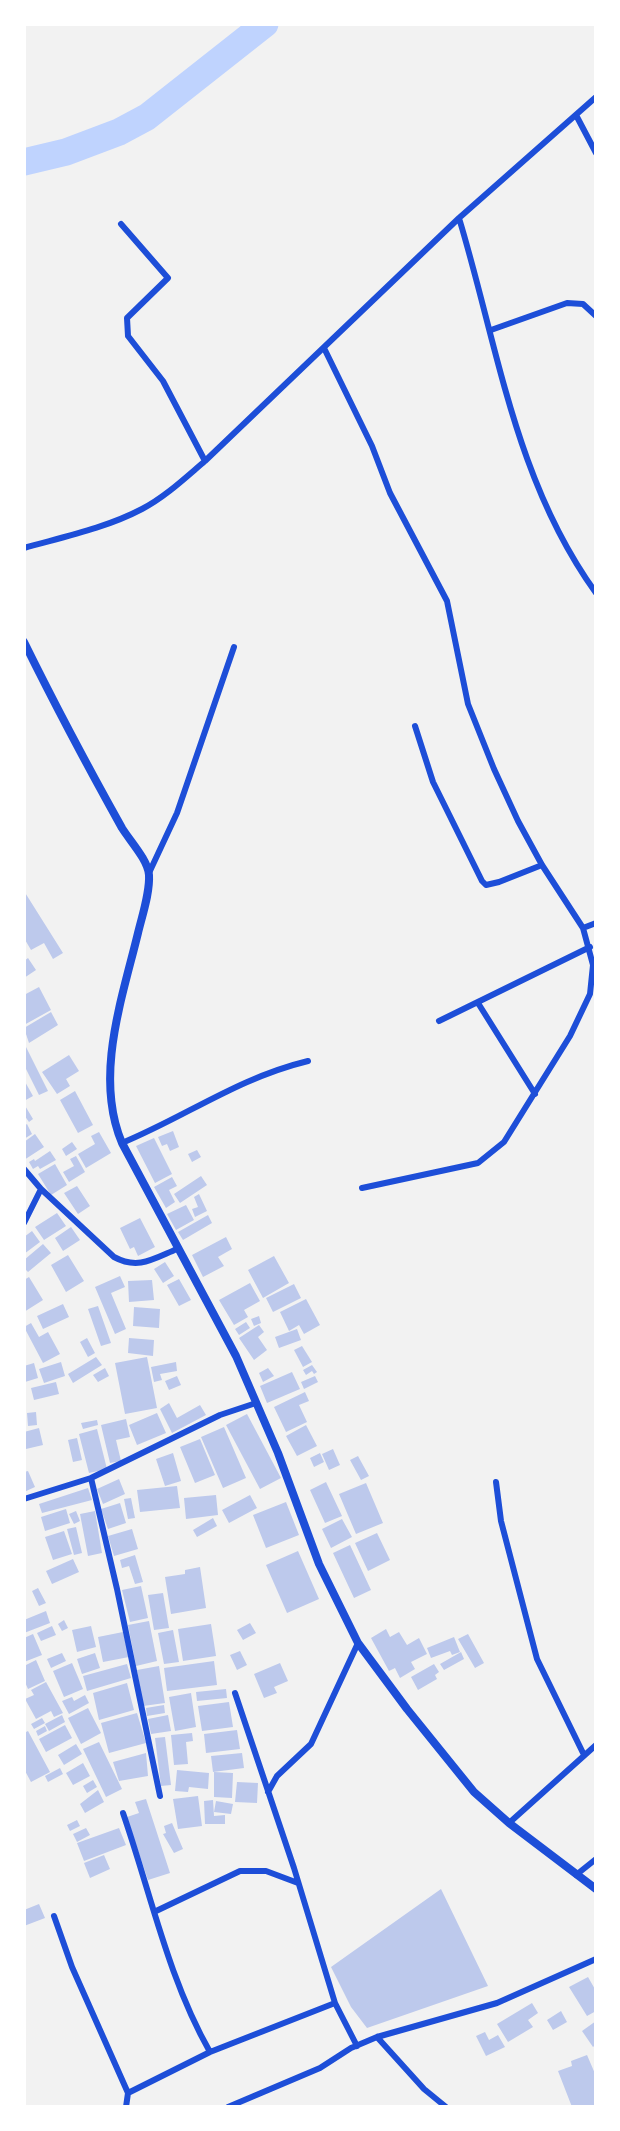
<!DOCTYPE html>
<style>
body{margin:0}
#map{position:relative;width:620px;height:2131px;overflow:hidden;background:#f2f2f2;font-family:"DM Sans",sans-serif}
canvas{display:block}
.frame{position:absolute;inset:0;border:26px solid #fff;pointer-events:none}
</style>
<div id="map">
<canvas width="620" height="2131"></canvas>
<div class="frame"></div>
</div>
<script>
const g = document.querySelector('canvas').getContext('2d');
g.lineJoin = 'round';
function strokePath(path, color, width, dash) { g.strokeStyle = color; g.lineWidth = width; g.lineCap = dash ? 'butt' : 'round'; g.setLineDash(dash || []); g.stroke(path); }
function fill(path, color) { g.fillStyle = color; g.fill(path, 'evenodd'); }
strokePath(new Path2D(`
 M24,162L66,152L119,132L147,117L265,24`), '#bfd3fe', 27);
fill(new Path2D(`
 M24,891L63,953L53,959L44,943L31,950L24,938Z
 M28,958L36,970L24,978V961Z
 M39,987L51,1010L24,1025V995Z
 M51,1012L58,1025L29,1043L24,1028Z
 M24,1043L48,1091L39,1095L24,1065Z
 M69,1055L79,1071L66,1079L70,1086L57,1094L42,1072Z
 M24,1080L33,1096L24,1101Z
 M75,1091L93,1125L78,1133L60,1100Z
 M24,1104L33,1119L29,1122L24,1115Z
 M27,1124L32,1134L24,1139V1126Z
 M173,1131L179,1147L170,1151L167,1144L162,1146L158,1137Z
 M99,1132L111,1153L86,1168L78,1154L95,1144L91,1136Z
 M35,1134L44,1147L24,1160V1142Z
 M154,1138L172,1174L155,1183L136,1146Z
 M72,1142L77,1149L66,1156L62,1149Z
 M197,1150L201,1157L192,1162L188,1154Z
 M50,1151L56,1160L40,1169L38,1166L33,1169L29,1162L34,1159L35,1161Z
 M76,1156L85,1172L69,1182L63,1172L74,1166L70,1159Z
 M55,1164L67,1185L51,1195L38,1174Z
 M201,1176L207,1185L180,1203L174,1194Z
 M172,1177L177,1186L169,1190L175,1202L166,1208L154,1187Z
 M77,1186L90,1206L78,1214L64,1193Z
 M199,1194L207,1211L195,1217L192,1209L198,1207L194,1197Z
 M186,1205L194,1220L176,1230L167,1214Z
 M57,1213L66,1226L44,1240L35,1227Z
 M208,1215L212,1223L183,1240L178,1232Z
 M140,1218L155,1247L138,1256L134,1247L130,1249L120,1228Z
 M71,1227L80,1240L63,1251L55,1238Z
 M32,1231L40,1242L24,1254V1237Z
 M226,1237L232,1249L218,1257L224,1266L203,1277L192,1255Z
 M43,1244L51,1253L28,1272L24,1268V1260Z
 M68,1255L84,1281L66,1292L51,1265Z
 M274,1256L289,1283L263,1298L248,1270Z
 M165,1262L174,1276L163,1283L154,1269Z
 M120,1276L125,1287L111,1293L126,1329L115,1334L95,1287Z
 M29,1277L43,1300L24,1312V1280Z
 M179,1279L191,1300L179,1306L167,1285Z
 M152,1280L154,1300L129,1302L128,1281Z
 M250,1283L260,1301L244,1310L248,1317L234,1325L219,1300Z
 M294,1284L301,1298L273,1312L266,1298Z
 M306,1299L320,1325L304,1334L299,1325L289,1331L280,1312Z
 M63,1304L69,1317L43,1329L37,1316Z
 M98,1306L111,1343L101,1346L88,1309Z
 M134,1307L160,1309L159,1328L133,1326Z
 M259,1316L261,1323L254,1326L251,1319Z
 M246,1322L250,1328L239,1335L235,1329Z
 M31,1323L39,1337L48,1332L60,1354L43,1363L24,1327Z
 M259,1325L264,1332L258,1337L267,1350L254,1360L239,1338Z
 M297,1329L301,1340L279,1348L275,1337Z
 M87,1338L95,1353L88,1357L80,1342Z
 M129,1338L154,1340L153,1356L128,1353Z
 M302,1346L312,1362L303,1367L294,1350Z
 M96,1357L102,1365L73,1383L68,1374Z
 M147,1357L157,1408L125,1414L115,1363Z
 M61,1362L65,1376L44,1383L39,1369Z
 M176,1362L177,1371L160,1374L162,1380L154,1382L151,1367Z
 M34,1363L38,1378L25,1382L24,1366Z
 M312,1365L317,1372L314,1374L312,1371L306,1375L303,1370Z
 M105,1368L109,1376L98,1382L93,1375Z
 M268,1368L274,1376L263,1382L259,1373Z
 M292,1372L300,1389L267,1403L260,1386Z
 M177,1376L181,1385L169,1390L165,1381Z
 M315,1376L318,1382L304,1389L301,1382Z
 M56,1382L59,1394L34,1400L31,1388Z
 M305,1392L309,1401L299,1405L307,1422L286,1432L274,1407Z
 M169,1403L177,1418L200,1405L206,1415L172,1433L160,1409Z
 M36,1412L37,1425L28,1426L27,1413Z
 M157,1413L166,1433L137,1445L129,1425Z
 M247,1414L281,1478L260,1489L226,1425Z
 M126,1419L130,1437L116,1440L121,1461L110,1463L101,1425Z
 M97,1420L98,1425L83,1429L81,1423Z
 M306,1425L317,1446L297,1456L286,1436Z
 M224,1427L246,1478L223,1488L201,1437Z
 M39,1428L43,1445L26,1449L24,1432Z
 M97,1429L107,1469L89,1473L79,1434Z
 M77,1438L82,1460L73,1462L68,1440Z
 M200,1439L215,1475L195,1483L180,1447Z
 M333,1449L340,1465L329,1470L322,1454Z
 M173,1453L181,1481L165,1486L156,1459Z
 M320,1453L324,1462L314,1467L310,1458Z
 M358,1456L369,1476L361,1480L350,1460Z
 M28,1471L35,1487L24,1492V1472Z
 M119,1479L125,1494L103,1504L97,1489Z
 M326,1482L342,1516L325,1523L310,1490Z
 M366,1483L383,1523L356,1534L339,1494Z
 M177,1486L180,1508L140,1512L137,1490Z
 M88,1488L92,1500L42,1513L39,1504Z
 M216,1495L218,1515L186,1519L184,1498Z
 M250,1495L257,1508L229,1523L222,1510Z
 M131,1498L135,1518L128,1519L124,1499Z
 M286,1502L299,1535L266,1548L253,1515Z
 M120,1503L126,1523L108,1529L101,1509Z
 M66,1509L70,1523L45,1531L41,1517Z
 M76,1511L80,1521L74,1524L69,1514Z
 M95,1511L102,1553L88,1556L80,1514Z
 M213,1518L217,1526L197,1537L193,1530Z
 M342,1519L352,1537L331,1548L322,1529Z
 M76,1527L82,1553L74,1555L67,1529Z
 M132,1529L138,1549L114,1556L108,1536Z
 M64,1531L72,1554L53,1560L45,1537Z
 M377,1533L390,1560L368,1571L355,1543Z
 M350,1545L371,1590L354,1598L333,1553Z
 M298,1551L319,1599L287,1613L266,1565Z
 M135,1555L143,1582L135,1584L129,1566L122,1568L120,1560Z
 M73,1559L79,1572L52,1584L46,1571Z
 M200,1567L206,1608L171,1614L165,1577L185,1574V1570Z
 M141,1586L148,1618L130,1622L122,1590Z
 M38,1588L46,1603L39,1606L32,1591Z
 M163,1593L169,1628L154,1630L148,1595Z
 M46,1611L50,1623L24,1633V1620Z
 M64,1620L68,1628L62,1631L58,1624Z
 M149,1621L157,1661L136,1666L128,1625Z
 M250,1623L256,1633L243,1640L237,1630Z
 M211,1624L216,1656L183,1661L178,1629Z
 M52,1626L56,1635L41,1641L37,1633Z
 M91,1626L96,1647L77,1652L72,1630Z
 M386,1629L390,1637L399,1632L407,1645L419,1638L427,1654L411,1662L415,1669L400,1678L395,1668L389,1671L371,1638Z
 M173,1630L179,1662L164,1664L158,1633Z
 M123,1632L129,1657L103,1662L98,1637Z
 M33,1634L42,1655L24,1662V1638Z
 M468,1634L484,1663L475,1668L458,1639Z
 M454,1637L460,1652L452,1655L450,1651L431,1658L427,1648Z
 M240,1651L247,1665L237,1670L230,1655Z
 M461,1652L464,1659L444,1670L440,1664Z
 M62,1653L66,1661L51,1668L47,1659Z
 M95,1653L100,1668L82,1674L77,1659Z
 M36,1660L45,1681L28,1689L24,1680V1666Z
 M214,1661L217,1685L167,1691L164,1668Z
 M72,1663L83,1689L64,1697L53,1671Z
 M280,1663L288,1681L274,1687L277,1693L264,1698L254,1674Z
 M127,1664L131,1678L87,1691L83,1676Z
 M434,1664L439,1672L435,1675L437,1679L418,1690L411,1677Z
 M159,1666L165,1703L143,1706L137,1670Z
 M46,1682L63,1713L54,1717L51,1711L36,1719L25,1699L34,1695L31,1690Z
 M127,1683L134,1710L99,1720L93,1693Z
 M226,1689L227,1698L197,1701L196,1692Z
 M191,1693L196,1727L175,1731L169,1697Z
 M85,1695L89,1703L69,1714L62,1701L72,1697L74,1701Z
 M229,1702L233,1727L202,1731L198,1706Z
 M164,1705L165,1713L147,1716L146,1708Z
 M88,1708L101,1733L81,1744L68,1718Z
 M137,1713L146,1743L109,1753L101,1723Z
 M62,1715L65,1722L49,1731L45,1724Z
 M168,1715L171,1731L151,1734L148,1719Z
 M42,1718L45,1723L34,1729L31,1724Z
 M65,1725L72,1738L46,1752L39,1739Z
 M45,1726L47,1731L38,1736L36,1731Z
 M237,1730L240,1749L206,1753L204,1734Z
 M28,1731L50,1772L31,1782L24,1769V1733Z
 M192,1733L193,1741L186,1742L188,1764L174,1765L171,1735Z
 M165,1737L171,1785L161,1786L155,1738Z
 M99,1742L122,1789L106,1797L83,1749Z
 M76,1744L82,1754L64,1765L58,1755Z
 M146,1753L148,1776L119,1781L113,1762Z
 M242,1753L244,1768L213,1772L211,1756Z
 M83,1763L90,1776L73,1785L66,1773Z
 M60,1768L63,1774L48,1782L45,1776Z
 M177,1770L209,1773L208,1789L189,1787L188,1792L175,1791Z
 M214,1772L233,1773L232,1798L214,1797Z
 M93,1780L97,1787L87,1793L83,1786Z
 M237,1782L258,1783L257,1803L235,1802Z
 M98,1790L104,1802L85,1813L80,1804Z
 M198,1796L202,1826L178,1829L173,1799Z
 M146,1799L170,1873L148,1880L127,1817L139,1813L135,1802Z
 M213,1800L214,1816L225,1815V1824H205L204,1801Z
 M216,1801L233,1804L231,1814L214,1812Z
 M77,1820L80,1826L70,1831L67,1825Z
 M172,1823L183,1849L174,1853L163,1834L166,1833L164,1826Z
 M86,1828L90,1835L77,1842L73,1834Z
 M119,1828L126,1845L84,1861L77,1843Z
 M104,1855L110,1869L90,1878L84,1863Z
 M441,1889L488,1986L367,2028L351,2007L331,1967Z
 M39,1904L45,1918L24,1926V1910Z
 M588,1977L596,1991V2011L587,2016L569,1987Z
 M532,2003L538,2013L528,2020L533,2027L508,2042L497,2024Z
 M561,2011L567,2022L553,2030L547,2020Z
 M596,2021V2044L593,2047L582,2031Z
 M485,2032L489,2040L498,2035L505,2047L486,2056L476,2036Z
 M587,2055L596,2076V2107H572L558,2071L572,2066L571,2061Z`), '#bdc9ec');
strokePath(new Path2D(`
 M576,115L596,153
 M459,218C498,347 515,481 596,593
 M121,224L168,278L127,318L128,336L163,381L205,461
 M491,330L567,303L583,304L596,316
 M324,348L372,446L390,493L447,601L468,704L494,769L518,821L542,865L583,928L593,965L590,994L570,1036L504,1142L478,1163L362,1188
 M24,548C63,537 106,528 142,509C165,497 185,478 205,461L459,218L596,97
 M415,726L433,782L482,881L486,885L499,882L542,865
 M149,873L177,813L234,647
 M583,928L596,923
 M478,1003L535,1094
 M439,1021L590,947
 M122,1143C187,1116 238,1078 308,1061
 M24,1169L41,1189L114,1257C138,1270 153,1259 177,1249
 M24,1223L41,1189
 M91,1478L117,1589L160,1796
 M496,1482L501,1521L537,1659L584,1755
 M24,1499L91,1478L220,1415L256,1403
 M235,1693L294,1868L335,2003L357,2046
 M268,1792L277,1776L311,1744L358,1643
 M123,1813C151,1894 168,1978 210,2052
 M509,1823L596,1745
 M576,1875L596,1859
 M154,1912L240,1871H266L298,1883
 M54,1916L72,1967L128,2093L126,2107
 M377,2037L424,2089L446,2107
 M128,2093L210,2052L335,2003
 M228,2107L320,2068L351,2048L377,2037L497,2003L596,1959`), '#1d4ed8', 6);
strokePath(new Path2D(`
 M24,642C55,705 88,767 122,828C130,841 148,860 149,875C150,893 142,916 138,933C122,999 94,1077 122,1143L236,1356L278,1453L319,1564L358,1643L407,1709L474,1792L509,1823L596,1889`), '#1d4ed8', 8);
</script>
